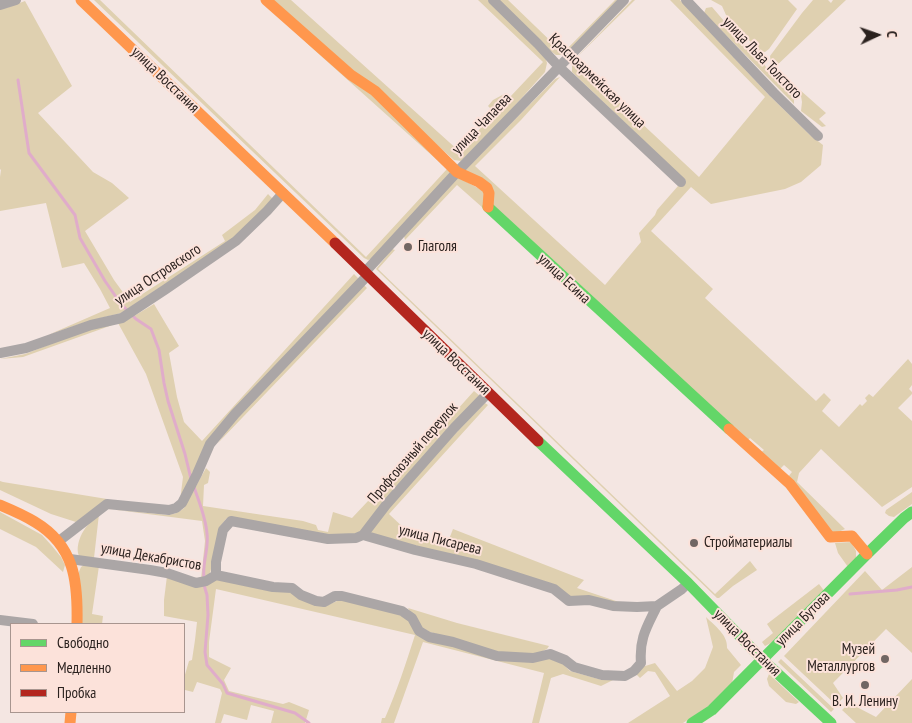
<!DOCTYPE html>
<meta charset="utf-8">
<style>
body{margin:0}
#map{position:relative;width:912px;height:723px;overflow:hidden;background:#f4e6e2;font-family:"PT Sans Narrow",sans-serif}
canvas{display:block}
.legend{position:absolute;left:10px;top:623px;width:175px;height:90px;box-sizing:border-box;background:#fce2da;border:1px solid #a8958f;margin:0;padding:6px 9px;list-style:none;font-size:15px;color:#2a211e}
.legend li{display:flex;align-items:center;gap:10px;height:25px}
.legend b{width:25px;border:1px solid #a8958f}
.north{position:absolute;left:852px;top:10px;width:50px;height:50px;-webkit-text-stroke:4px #fce2da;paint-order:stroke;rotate:87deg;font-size:14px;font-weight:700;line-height:20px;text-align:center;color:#2a211e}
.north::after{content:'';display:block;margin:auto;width:18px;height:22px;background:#2a211e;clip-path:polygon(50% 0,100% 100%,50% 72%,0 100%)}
</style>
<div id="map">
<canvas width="912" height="723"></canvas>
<ul class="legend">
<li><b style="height:6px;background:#63d668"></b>Свободно</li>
<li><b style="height:6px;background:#ff974d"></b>Медленно</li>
<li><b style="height:6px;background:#b3261e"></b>Пробка</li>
</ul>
<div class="north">С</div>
</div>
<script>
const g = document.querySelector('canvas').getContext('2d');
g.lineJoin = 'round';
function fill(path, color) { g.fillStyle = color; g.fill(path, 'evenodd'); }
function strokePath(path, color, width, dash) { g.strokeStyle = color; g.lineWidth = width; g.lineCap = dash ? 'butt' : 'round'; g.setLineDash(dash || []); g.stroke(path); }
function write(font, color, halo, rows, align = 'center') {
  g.font = font + ' "PT Sans Narrow",sans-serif'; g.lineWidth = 4; g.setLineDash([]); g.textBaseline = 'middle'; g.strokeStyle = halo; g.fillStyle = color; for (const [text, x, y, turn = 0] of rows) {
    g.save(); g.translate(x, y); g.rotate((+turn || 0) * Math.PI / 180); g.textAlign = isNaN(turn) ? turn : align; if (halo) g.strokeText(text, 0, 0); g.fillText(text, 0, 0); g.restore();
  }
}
fill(new Path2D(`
 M94,0H100L366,257L447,169L311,47L261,0L350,79L372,94L451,171L450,173L373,258L368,260L364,258Z
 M272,0H291L459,151L495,113L488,106L493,100L506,93L510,97L543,62L478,0H489L545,56L547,63L545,72L502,120L461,161L454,160Z
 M497,0H508L563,53L615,0H619L564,55H556L548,49Z
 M632,0H635L574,60L699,177L765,97L670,0H680L768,94L810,135L823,145L821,165L801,182L785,189L711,204L691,187L651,231L713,289L705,298L816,401L824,393L831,400L822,411L839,427L860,404L862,406L867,401L865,398L869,394L873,397L908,359L912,364V385L909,389L912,392V394L898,408L912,421V487L882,507L821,449L799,473L797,482L845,529L832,535L787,478L792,472L784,465L779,470L760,453L764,450L750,438L747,441L491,206L493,197L464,171L555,79L560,77L521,120L475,166L605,285L641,242L639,233L655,215L657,210L678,186L686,181L572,72V65L574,60Z
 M711,0H788L797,9L769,49L765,52L759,51L726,15L722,6Z
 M813,0H828L831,3L833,0H846L774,68L771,63L770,56L802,13Z
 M25,1L72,86L38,113L93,172L112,183L129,198L85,231L114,280L130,302L225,241L222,235L255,210L268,194L273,199L232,240L121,313L89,321L48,335L110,308L100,289L84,263L62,268L46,203L0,211V177L1,170L0,169V8H6Z
 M712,7L755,57L763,60C767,75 784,86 794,97V104L704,13L706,8Z
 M800,90L826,113L819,119L826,126L822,127L801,111L802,102Z
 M458,177L485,192L483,208L457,185L405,240L404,236Z
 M392,249L395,250L378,269L715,594L750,561L757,570L733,586L719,598H717L376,269Z
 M354,274L359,279L236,410L180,501L183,477L146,374L118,323L23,357L0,359L25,354L92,328L118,323L129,319L154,304L179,346L169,353L177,397L184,422L202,441Z
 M364,285L367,288L217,444L240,414Z
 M474,391L480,396L452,426L384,503L363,532L354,536L329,537L230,517L226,519L219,528L210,574L207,579L195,581L168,571L150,567L82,560C73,552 80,534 87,526C90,521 95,518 99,514L94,558L167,569L180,575L201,579L205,541L202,521L109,509L168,515C175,514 179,512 184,508L206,468L210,472L208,483L204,485L203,506L303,521L316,525L318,530L328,532L333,512L352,518L368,501L373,503Z
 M485,403L488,405L389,514L406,530L446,547L453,529L584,580L577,588L622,603L569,598L417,547L369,533C405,487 444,444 485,403Z
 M0,481L3,482L107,499L76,522L51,514L0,490Z
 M912,492V504L894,517L889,516L885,513L886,510Z
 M0,512L42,535L52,546L61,557L65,565L63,572L36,547L0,529Z
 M851,542L856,551V558L848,567L838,553L835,543Z
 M84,565L99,566L92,614L103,616L102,624H79L78,574L81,567Z
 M912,567V653L886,629L833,683L843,698L836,705L784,656L865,571L882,590Z
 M167,576L217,580L290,591L326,606L337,601L344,599L401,613L409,620L454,646L550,659L562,663L570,671L602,680H613L601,686L563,674L551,678L539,723H532L544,673L423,642L394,723H381L382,718H385C397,691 406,663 415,635L216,589L209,642V657L231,668L224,680L229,691L283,704L289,702L309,710L305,723H271L274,711L251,705L247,720L224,714L221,723H215L222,693L220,689L197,682L193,692L185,690L184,696V678L189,661L192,660L195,640L197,622L164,616V600Z
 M819,584L825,592L771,643L765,646L762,642L773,633L767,624Z
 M408,608L457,623L549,646L547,649L539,653L498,654L421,629Z
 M706,617C715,626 728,635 727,648L741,665L734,672L732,684L710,705L683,723H628L670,696L655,672L648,671L640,678L635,673L642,667L655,663L677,691L692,681L705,668L713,647Z
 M781,659L834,709L831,712L778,662Z
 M769,674L799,702L796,704L786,702L769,686L767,679Z
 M912,679V723H856L842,710L849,703L876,717Z`), '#dfd0b0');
strokePath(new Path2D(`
 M18,80L29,153L75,215L80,238L105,281L121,304L136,319L151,329L159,350L164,383L168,401L185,454L191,479
 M194,487C199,502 206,518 207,534C209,549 202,563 204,578
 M204,585L207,595L208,615L205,652L207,665L223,684L227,693L295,713L309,723
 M850,594L897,590L912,587`), '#e0acca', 3);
strokePath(new Path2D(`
 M493,0L538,44L559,67L681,182
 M686,0L774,93L818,136
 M0,5L16,0
 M365,272L457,172L624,0
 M0,353L26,348L91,325L122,318L166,289L236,241L267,211L283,193
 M363,535L386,505L454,428L488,393
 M59,541L107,504L169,510L176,508L182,503L197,474L210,444L235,414L368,275
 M70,559L150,570L167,573L196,583L206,581L216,575L273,587L292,588L301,595L316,601L324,602L335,596H342L402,611L412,618L419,631L429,637L453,642L497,656L533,658L550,654L565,660L574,667L602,675L625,676L634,671L641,663C639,638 647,627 657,606
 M216,575V562L223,530L231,521L328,539L356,538L363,535L415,550L476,564L554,589L569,601L589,600L613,606L637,607L657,606L682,589L688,583
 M0,620L33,624`), '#aba6a6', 10);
strokePath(new Path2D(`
 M488,207L729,429
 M538,441L688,583L763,660L831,723
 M692,723L712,710L867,554L904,518L912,512`), '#63d668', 11);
strokePath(new Path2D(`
 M81,0L335,243
 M266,0L351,75L375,91L457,172L479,182L487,188L489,193L488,207
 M729,429L790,484L830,537L852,536L867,554
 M0,505C12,510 24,515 35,522C75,546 78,582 77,624
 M70,723L71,712`), '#ff974d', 11);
strokePath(new Path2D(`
 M335,243L538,441`), '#b3261e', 11);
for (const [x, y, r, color] of [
 [408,247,5,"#716663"],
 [694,543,5,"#716663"],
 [885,659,5,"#716663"],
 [865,685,5,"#716663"]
]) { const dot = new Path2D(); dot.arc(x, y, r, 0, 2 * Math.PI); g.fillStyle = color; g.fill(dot); strokePath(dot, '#fce2da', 2); }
write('15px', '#2a211e', '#fce2da', [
 ["улица Льва Толстого",762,58,46],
 ["улица Восстания",165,80,44],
 ["Красноармейская улица",597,81,44],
 ["улица Чапаева",482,124,-46],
 ["улица Островского",158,275,-33],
 ["улица Есина",564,279,43],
 ["улица Восстания",456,362,44],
 ["Профсоюзный переулок",413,453,-49],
 ["улица Писарева",440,540,14],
 ["улица Декабристов",151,557,10],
 ["улица Бутова",803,619,-45],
 ["улица Восстания",747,643,45]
]);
write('15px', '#2a211e', '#fce2da', [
 ["Глаголя",418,247],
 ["Стройматериалы",704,543],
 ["Музей",875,650,"right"],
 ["Металлургов",875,667,"right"],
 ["В. И. Ленину",865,702,"center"]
], 'left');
</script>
